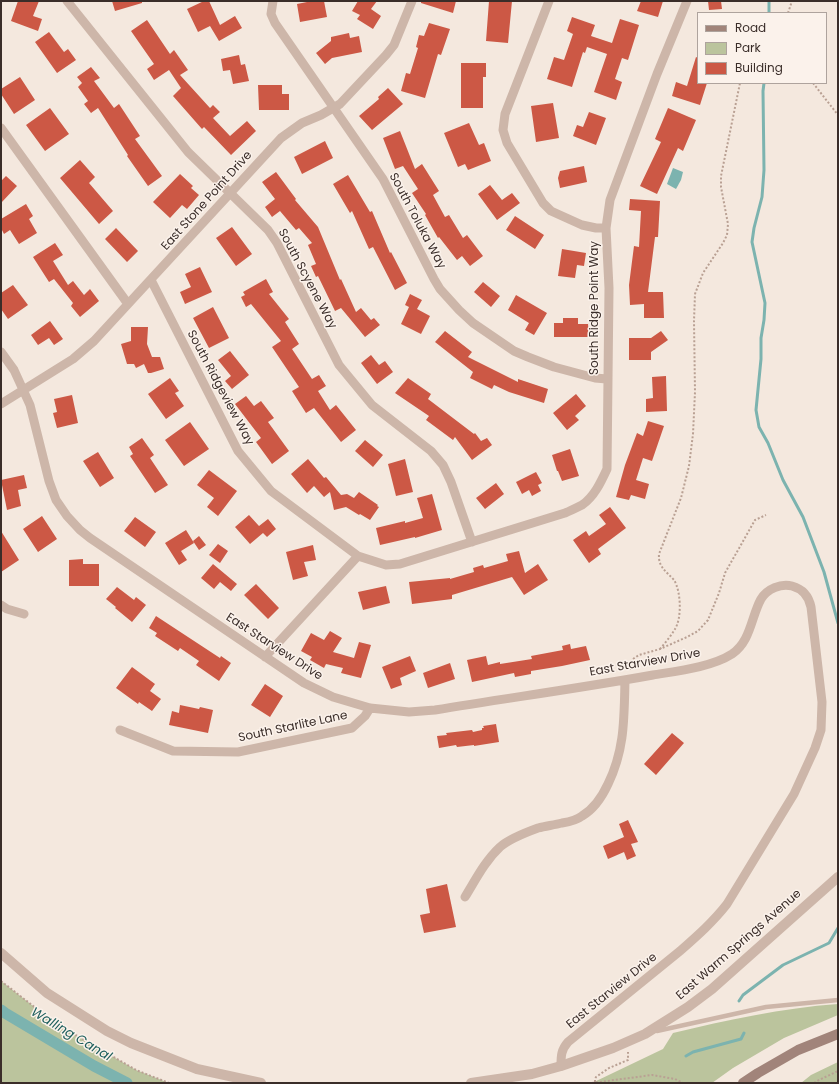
<!DOCTYPE html>
<style>
body{margin:0}
#map{position:relative;width:839px;height:1084px;overflow:hidden;background:#f4e8de;font-family:Poppins,sans-serif}
canvas{display:block}
.frame{position:absolute;inset:0;border:2px solid #3a2d29;pointer-events:none}
.legend{position:absolute;left:697px;top:12px;width:130px;height:72px;box-sizing:border-box;background:#fbf2eb;border:1px solid #aea39d;margin:0;padding:5px 7px;list-style:none;font-size:12px;color:#3a2d29}
.legend li{display:flex;align-items:center;gap:8px;height:20px}
.legend b{width:20px;border:1px solid #aea39d}
</style>
<div id="map">
<canvas width="839" height="1084"></canvas>
<div class="frame"></div>
<ul class="legend">
<li><b style="height:5px;background:#a1847a"></b>Road</li>
<li><b style="height:11px;background:#bbc49d"></b>Park</li>
<li><b style="height:11px;background:#cc5845"></b>Building</li>
</ul>
</div>
<script>
const g = document.querySelector('canvas').getContext('2d');
g.lineJoin = 'round';
function fill(path, color) { g.fillStyle = color; g.fill(path, 'evenodd'); }
function strokePath(path, color, width, dash) { g.strokeStyle = color; g.lineWidth = width; g.lineCap = dash ? 'butt' : 'round'; g.setLineDash(dash || []); g.stroke(path); }
function write(font, color, halo, rows, align = 'center') {
  g.font = font + ' Poppins,sans-serif'; g.lineWidth = 3; g.setLineDash([]); g.textBaseline = 'middle'; g.strokeStyle = halo; g.fillStyle = color; for (const [text, x, y, turn = 0] of rows) {
    g.save(); g.translate(x, y); g.rotate((+turn || 0) * Math.PI / 180); g.textAlign = isNaN(turn) ? turn : align; if (halo) g.strokeText(text, 0, 0); g.fillText(text, 0, 0); g.restore();
  }
}
fill(new Path2D(`
 M1,981L55,1023L136,1070L169,1083H1Z
 M838,1004V1015L784,1038L733,1068L712,1083H592L663,1049L673,1033C727,1020 782,1008 838,1004Z
 M838,1062V1083H801L811,1075Z`), '#bbc49d');
fill(new Path2D(`
 M673,168L683,172L681,180L676,189L667,184Z`), '#7cb3af');
strokePath(new Path2D(`
 M769,1V13
 M764,83L763,91L764,170L762,197L754,228L752,242L765,303L764,320L761,338V359L756,410L759,427L768,443L783,480L803,517L824,572L838,623
 M739,1001L743,995L783,965L829,943L838,928
 M1,1012L5,1013
 M686,1056L693,1052L741,1039L744,1033`), '#7cb3af', 3);
strokePath(new Path2D(`
 M1,1010L5,1013L94,1066L127,1083`), '#7cb3af', 11);
fill(new Path2D(`
 M18,1H39L33,16L42,19L38,31L11,21Z
 M112,1H142V3L115,11Z
 M204,1H209L220,25L235,16L242,28L219,41L210,26L198,32L187,9Z
 M312,1H324L327,17L300,22L297,4Z
 M358,1H377L371,9L381,16L373,29L357,19L360,15L352,11Z
 M421,1H456L453,13L421,3Z
 M489,1H512L508,43L486,41Z
 M641,1H663L658,17L637,11Z
 M708,1H721L722,9L709,10Z
 M572,17L595,25L591,36L612,43L620,19L639,25L628,60L622,58L615,79L622,82L616,100L594,92L607,54L587,47L585,53L583,52L572,87L547,79L554,57L564,60L573,34L567,31Z
 M147,20L170,54L174,50L188,70L180,75L210,108L213,105L220,112L213,118L230,136L247,121L256,131L231,155L204,127L202,129L173,96L181,88L169,70L154,80L147,69L154,64L131,31Z
 M429,23L450,29L441,55L438,54L425,98L401,91L406,73L410,74L418,48L416,47L419,35L424,36Z
 M49,32L64,52L68,49L76,60L57,73L35,42Z
 M349,33L350,38L359,36L362,52L332,58L325,64L316,53L331,41V37Z
 M239,55L241,65L245,64L249,81L233,84L230,70L223,71L221,59Z
 M696,57L698,58V83H707L700,105L672,96L676,82L687,86Z
 M461,63H486V77H483V108H461Z
 M91,67L100,78L94,81L114,108L119,104L140,136L135,139L162,176L148,186L127,156L128,155L98,108L91,113L84,104L88,101L78,87L82,83L77,77Z
 M20,77L35,100L14,114L1,94V89Z
 M258,85H282V94H289V110H259Z
 M388,88L403,104L372,130L359,116L379,99L378,97Z
 M553,103L559,138L536,142L531,106Z
 M50,108L69,134L45,151L26,125Z
 M668,108L696,120L683,151L678,148L657,194L640,186L661,142L655,139Z
 M589,112L606,118L596,145L573,136L577,125L583,127Z
 M469,123L479,145L484,143L491,161L468,170L465,164L458,167L444,133Z
 M400,131L415,169L422,164L439,191L433,195L445,217L449,215L463,238L467,235L483,256L470,266L462,256L457,260L439,237L438,238L425,215L426,214L412,193L418,189L403,166L395,169L383,138Z
 M325,141L333,158L302,174L294,157Z
 M80,160L95,177L89,183L113,211L99,224L60,178Z
 M584,166L587,182L560,188L558,178L560,171Z
 M276,172L296,199L295,200L318,227L340,280L341,279L356,312L361,308L371,320L374,318L380,325L365,337L341,308L335,311L318,276L316,277L311,266L316,264L308,245L312,243L299,228L296,230L280,211L272,217L265,207L275,199L262,182Z
 M180,174L193,186L191,188L199,195L187,209L182,205L170,218L153,202Z
 M348,175L370,212L372,211L390,253L391,252L407,283L395,290L373,247L369,249L352,211L350,213L333,184Z
 M6,176L17,186L1,203V181Z
 M490,185L502,200L512,193L520,203L497,220L478,194Z
 M630,199L660,201L658,237H655L648,292H663L664,318H644V304L630,305L629,285L634,246L639,247L641,211L629,210Z
 M26,204L33,216L29,219L37,233L19,244L10,230L4,234L1,228V219Z
 M515,216L544,235L535,249L506,230Z
 M232,227L252,254L236,266L216,238Z
 M116,228L138,251L127,262L105,239Z
 M55,243L63,255L53,261L68,285L73,281L84,295L90,289L99,301L80,317L71,306L73,303L54,279L49,282L33,257Z
 M562,249L586,253L584,266L577,265L575,278L558,276Z
 M200,267L212,292L185,304L180,292L191,287L185,274Z
 M266,279L273,292L269,294L289,319L285,322L299,344L292,349L312,379L319,375L326,386L318,391L330,410L336,405L356,430L341,442L314,408L306,413L292,391L299,387L272,347L281,341L251,304L246,307L241,297L245,295L243,292Z
 M483,282L500,296L491,307L474,292Z
 M13,285L28,305L8,319L1,309V293Z
 M410,294L422,300L417,309L430,316L421,334L401,324L409,307L405,305Z
 M516,295L547,313L534,335L525,330L529,323L508,310Z
 M213,307L229,338L209,348L193,318Z
 M563,318H578V324H588L589,337H554V323H563Z
 M50,321L63,339L54,345L49,338L38,345L31,335Z
 M131,327H148L147,344L152,357H160L164,369L151,373H148L144,364L136,368L134,364H127L121,344L131,341Z
 M445,331L472,352L468,357L518,382V379L548,389L544,403L509,392L494,385L492,389L470,378L473,372L435,342Z
 M661,331L668,340L651,352V360H629V338H651Z
 M230,351L249,375L232,389L225,381L231,376L218,360Z
 M371,355L379,365L385,361L393,372L377,384L361,363Z
 M666,376L667,411L646,412V399L653,398L652,377Z
 M170,378L179,391L175,393L184,406L166,419L148,394Z
 M408,378L431,394L428,399L474,434L475,433L481,441L487,438L492,445L472,460L455,437L453,440L426,420L429,416L395,393Z
 M576,394L586,406L575,416L579,420L567,430L553,413Z
 M72,395L78,423L57,428L53,413L57,412L54,399Z
 M246,396L254,406L261,401L274,418L268,422L289,451L272,464L256,442L261,438L235,404Z
 M648,421L664,426L652,461L643,458L636,480L649,484L645,499L631,495L629,500L616,497L625,465L637,433L643,436Z
 M190,422L209,449L184,466L165,440Z
 M142,438L154,455L150,458L168,485L155,493L130,456L133,454L129,447Z
 M365,440L383,455L373,467L355,451Z
 M570,449L579,476L562,481L558,471H557L552,455Z
 M98,452L114,478L100,487L83,461Z
 M308,459L324,478L326,477L341,495L347,494L354,498L359,492L378,505L377,506L379,507L370,520L360,514L359,515L346,507L334,510L330,492L324,497L314,486L307,493L291,474Z
 M405,459L413,492L396,496L388,464Z
 M209,470L237,491L218,516L207,507L214,498L197,485Z
 M536,472L542,483L538,485L541,491L532,496L529,490L522,494L516,482Z
 M24,475L27,488L18,490L21,506L7,510L1,480Z
 M496,483L504,494L485,509L476,498Z
 M432,494L442,530L415,538V537L380,545L376,528L405,521V523L423,518L417,498Z
 M610,507L626,528L598,549L601,554L589,563L573,540L586,531L589,536L606,524L599,515Z
 M249,515L259,526L268,519L276,529L267,537L263,533L250,544L235,527Z
 M42,516L57,539L38,552L23,529Z
 M135,517L156,532L145,547L124,531Z
 M186,530L194,543L181,551L187,560L179,565L165,543Z
 M1,531L19,560L1,572Z
 M199,536L206,545L199,550L193,541Z
 M218,544L228,551L220,563L209,555Z
 M313,545L316,560L304,562L308,576L293,580L286,552Z
 M519,551L525,573L538,564L548,580L524,595L512,577L452,595V599L412,604L409,582L450,578V579L474,572L473,568L483,565L484,568L508,561L506,554Z
 M83,559V564H99V586H69V560Z
 M213,564L237,584L231,591L220,582L214,589L201,578Z
 M256,584L279,608L268,619L244,595Z
 M386,586L390,603L363,610L358,592Z
 M117,587L134,600L136,597L146,605L132,622L115,608L116,607L106,599Z
 M156,616L220,658L221,656L231,663L219,681L196,665L199,661L180,648L178,651L155,636L157,633L149,628Z
 M330,631L342,638L333,652L354,658L359,642L371,645L361,678L341,673L343,668L326,664L324,668L310,660L312,657L301,651L311,633L324,640Z
 M570,644L571,649L586,646L590,660L562,666L531,671V674L515,677L514,673L472,682L467,660L486,656L488,665L500,662V664L532,659L531,656L563,650L562,646Z
 M410,656L416,671L400,678L402,685L391,689L382,667Z
 M450,663L455,679L428,688L423,673Z
 M132,667L155,684L150,691L161,699L152,711L139,702L138,704L116,688Z
 M265,684L283,696L270,717L251,705Z
 M180,705L199,709L200,707L213,710L208,733L169,725L172,711L179,713Z
 M496,724L499,742L474,746V745L457,747L456,745L439,748L437,736L447,735L446,733L472,730L473,732L482,730V728H484L483,726Z
 M672,733L684,743L656,775L644,764Z
 M628,820L638,842L631,844L636,856L627,860L624,852L608,859L603,846L624,837L619,824Z
 M447,884L456,927L424,933L420,915L430,913L426,889Z`), '#cc5845');
strokePath(new Path2D(`
 M788,13L792,1
 M813,83L838,115
 M660,649C665,643 671,636 675,629C682,618 681,591 674,580C666,571 658,567 659,554L681,498L689,466L693,434L695,392L694,321L695,294L703,273L723,243L727,235L728,224L721,187V176L740,83
 M630,670V663L633,659L639,655L660,649L687,637L698,631L708,620L719,593L725,573L755,520L766,515
 M1,981L55,1023L136,1070L169,1083
 M595,1082V1079L596,1077L609,1068L628,1060V1052
 M592,1083L652,1075L675,1079L683,1083
 M814,1083L819,1080L838,1071`), '#b9a093', 2, [2, 2]);
strokePath(new Path2D(`
 M657,1031L766,1007L838,1000`), '#cdb6a9', 4.5);
strokePath(new Path2D(`
 M67,1L188,152L268,230L277,243L339,365L372,405L431,451L443,465L451,482L472,542
 M273,1L271,14L275,23L383,179L434,279L440,289L459,310L473,323L514,351L528,357L554,367L595,378L607,379
 M549,1L505,114L503,130L507,143L543,203L551,211L582,225L596,228H606
 M1,128L128,304
 M151,280L238,451L271,491L358,556L386,565L400,564L565,513C570,511 576,508 582,505C594,497 601,482 607,469L609,288L606,228L610,200L657,74L687,1
 M1,352L14,370L30,405L49,481L56,500L67,516L80,530L90,538L304,683L333,697L370,708L409,712L435,710C508,698 581,688 653,675C677,671 712,667 732,654C751,641 751,617 761,599C767,589 781,583 792,586C803,589 809,597 811,607L822,702L821,730L815,748L794,794L727,904C713,922 697,936 680,951L568,1042C561,1050 561,1056 561,1066
 M1,404L73,359L94,341L281,138L302,123L321,115L340,104L386,55L394,45L412,1
 M1,605L7,609L24,614
 M265,657L358,556
 M120,730L173,751L238,752L352,728L365,716L370,708
 M465,897C476,879 485,861 500,847C509,839 527,832 538,828C546,826 554,825 562,823C568,822 577,820 582,816C594,809 602,797 608,784C625,749 624,718 625,680`), '#cdb6a9', 9);
strokePath(new Path2D(`
 M1,953L47,993L107,1031L131,1043L197,1069L261,1083
 M471,1083L532,1074L561,1066L613,1048L645,1034L688,1007L712,989L838,877`), '#cdb6a9', 10);
strokePath(new Path2D(`
 M743,1083L758,1073L798,1050L838,1034`), '#a1847a', 10);
write('12px', '#3a2d29', '#fbf2eb', [
 ["East Stone Point Drive",207,201,-48],
 ["South Toluka Way",417,221,62],
 ["South Scyene Way",307,279,62],
 ["South Ridge Point Way",595,308,-90],
 ["South Ridgeview Way",220,388,62],
 ["East Starview Drive",274,647,33],
 ["East Starview Drive",645,663,-10],
 ["South Starlite Lane",293,727,-12],
 ["East Warm Springs Avenue",739,945,-41],
 ["East Starview Drive",612,991,-39]
]);
write('italic 13px', '#1c5e5c', '#fbf2eb', [
 ["Walling Canal",71,1035,31]
]);
</script>
